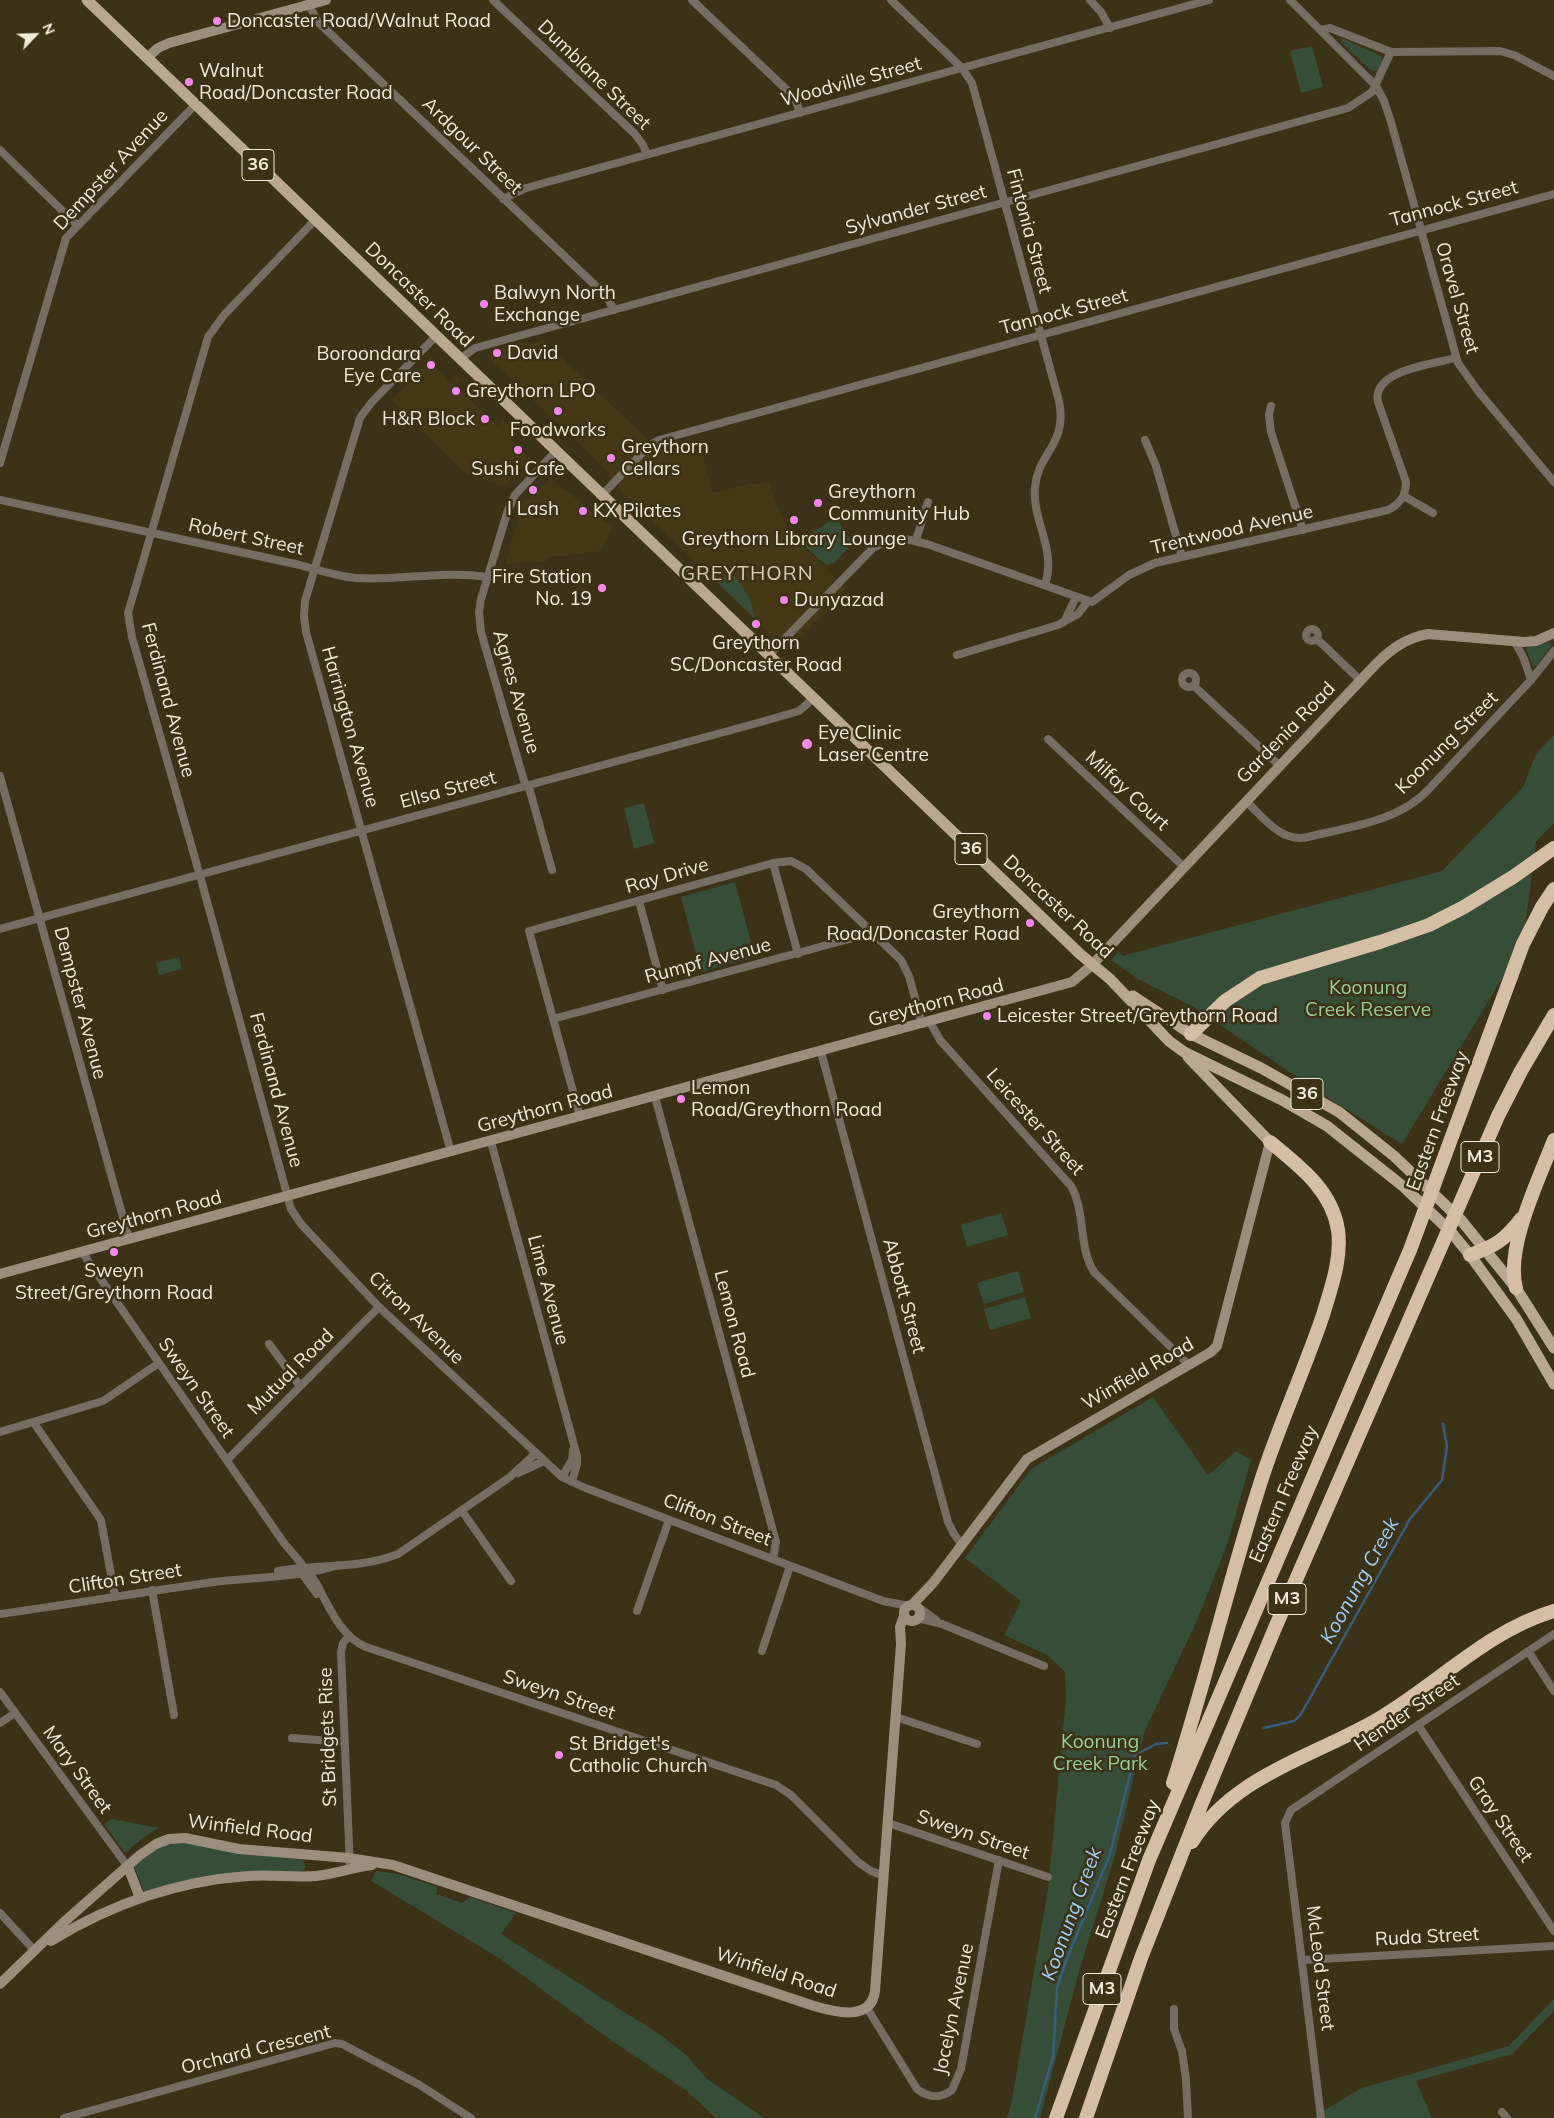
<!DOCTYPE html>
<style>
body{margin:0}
#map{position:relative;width:1554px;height:2118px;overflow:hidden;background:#3b3217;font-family:Mulish,sans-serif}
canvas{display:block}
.north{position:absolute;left:10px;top:10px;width:50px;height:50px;-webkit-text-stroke:4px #3b3217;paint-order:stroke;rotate:66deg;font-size:14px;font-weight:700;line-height:20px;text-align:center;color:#f0eada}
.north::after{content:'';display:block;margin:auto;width:18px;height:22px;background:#f0eada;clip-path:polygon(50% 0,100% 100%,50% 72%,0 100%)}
</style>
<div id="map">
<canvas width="1554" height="2118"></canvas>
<div class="north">N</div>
</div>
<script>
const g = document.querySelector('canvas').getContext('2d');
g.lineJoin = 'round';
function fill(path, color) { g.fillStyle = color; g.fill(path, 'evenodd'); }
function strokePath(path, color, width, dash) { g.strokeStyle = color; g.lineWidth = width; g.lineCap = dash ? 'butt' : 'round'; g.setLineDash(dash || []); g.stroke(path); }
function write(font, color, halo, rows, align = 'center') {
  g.font = font + ' Mulish,sans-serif'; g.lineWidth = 5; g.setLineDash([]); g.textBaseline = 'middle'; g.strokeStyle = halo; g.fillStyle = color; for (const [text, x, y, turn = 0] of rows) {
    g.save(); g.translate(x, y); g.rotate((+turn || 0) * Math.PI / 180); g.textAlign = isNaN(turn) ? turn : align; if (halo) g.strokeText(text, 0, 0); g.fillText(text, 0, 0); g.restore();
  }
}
fill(new Path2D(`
 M543,340L660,451L699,440L713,493L752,483L753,485L769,481L776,504L791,536L823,565L846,588L788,651L621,491L608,472L487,356L493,351L528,341L530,344Z
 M429,361L449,381L456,374L461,379L455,386L498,426L503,420L515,431L508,440L510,439L531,459L504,487L463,472L391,400Z
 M550,479H552L612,527L601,551L546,558V562L505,564L522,505Z`), '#443816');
fill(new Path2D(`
 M1342,38L1381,56C1384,61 1381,67 1376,71L1370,70L1342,43L1340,40Z
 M1312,46L1323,87L1301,93L1290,51Z
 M835,517L853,543L834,563L826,565L790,534C804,541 824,525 835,517Z
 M736,577L751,601L755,619L717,582L725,578Z
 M1549,642L1551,646L1537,665L1533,667L1526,648Z
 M1554,735V823L1536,842L1523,944L1402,1144L1328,1098L1192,1006L1138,979L1111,960L1119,951L1122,956L1442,871L1523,787L1536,754Z
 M644,803L654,843L634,849L624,808Z
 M735,882L755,957L701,972L681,897Z
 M179,957L182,969L159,975L156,963Z
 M1001,1213L1008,1235L967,1247L961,1225Z
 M1018,1271L1024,1292L984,1304L977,1283Z
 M1025,1297L1031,1318L990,1330L984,1309Z
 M1153,1397L1208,1475L1236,1451L1251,1460L1228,1542L1196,1623L1145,1730L1114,1859L1080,1968L1040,2118H1007L1011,2105L1048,1890L1066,1698L1065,1672L1047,1655L1004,1635L1021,1601L965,1558L1031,1469Z
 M112,1819L159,1828L145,1836L125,1853L104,1824Z
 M173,1841L302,1858L306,1867L303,1872L144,1892L134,1866L147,1854Z
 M376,1871L398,1874L438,1887L436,1894L462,1903L470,1897L516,1913L501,1934L662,2036L686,2055L706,2078L764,2118H716L687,2091L612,2041L499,1958L371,1881Z
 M1554,1999V2011L1512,2054L1416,2081L1432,2118H1315L1321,2112L1362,2088L1509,2046Z`), '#364e37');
strokePath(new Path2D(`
 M1264,1728L1294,1721L1301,1714L1410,1519L1442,1480L1447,1447L1443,1424
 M1035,2118L1053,2057L1057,1988L1066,1961L1109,1857L1135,1755L1156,1744L1167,1743`), '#365e7f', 2.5);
strokePath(new Path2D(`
 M493,0L635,134L643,145L647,154
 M692,0L788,91L796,101L800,113
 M891,0L962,68L972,83L1059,401C1068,445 1038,452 1035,487C1032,522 1057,549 1045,585
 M1090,0L1101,12L1110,28
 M1290,0L1376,86L1384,101L1391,122L1458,363L1478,391L1554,482
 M309,5L318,22L600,290L608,299L614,310
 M1321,30L1330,28L1391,52L1500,51L1514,55L1554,76
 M0,150L77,225
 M503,199L526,188L1209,0
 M315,220L224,315L208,337L128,613L132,637L202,883L291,1209L301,1224L379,1307L562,1477L583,1487L883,1601L909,1606
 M436,336L371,403L360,418L305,601L304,616L306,632L451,1152
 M460,359L475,348L1348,108L1372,92L1391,52
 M1271,406L1269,415L1271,432L1303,530
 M1145,440L1156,466L1182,557
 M0,463L66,238L195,105
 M602,495L649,446L659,440L1554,194
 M1404,496L1433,513
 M0,500L300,565C318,570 337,576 356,578C400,581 443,570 487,577
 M916,540L928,502
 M1064,622L1076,597
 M1306 635a6 6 0 1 1 12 0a6 6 0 1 1-12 0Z
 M1317,639L1361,681
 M1515,642L1524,659L1531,680
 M769,655L873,548L887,541L901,538L927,544L1092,602L1129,575L1155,563L1388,510C1400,504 1406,496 1406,482L1378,402C1371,370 1434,364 1456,358
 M957,655L1058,625L1078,614L1088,601
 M1182 680a7 7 0 1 1 14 0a7 7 0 1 1-14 0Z
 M1194,686L1280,766
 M1048,739L1184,867
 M0,776L129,1239
 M1246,801C1264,818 1281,843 1308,837C1348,827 1398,822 1428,790L1531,680L1554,651
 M773,863L798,954
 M552,870L530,791L524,781L481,632L479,612L481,599L508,510L515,495L556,451
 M639,901L663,990
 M0,929L761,722L799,711L814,698
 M553,1019L853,938L861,934L867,927
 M930,1022L940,1040L1071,1186C1086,1212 1078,1247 1094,1272L1189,1365
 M821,1052L948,1522L954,1534L962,1545
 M655,1097L776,1542L773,1559
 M580,1117L529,931L773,863L791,861L806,869L901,960L909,976L922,1024
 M491,1142L577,1456V1464L572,1482
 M82,1252L284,1543C295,1556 307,1569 316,1583C329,1606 340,1636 366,1647L776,1785L791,1795L858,1862L871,1871L884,1876
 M269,1344L300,1386
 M34,1423L101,1520L115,1597
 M0,1432L103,1401L159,1363
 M227,1460L379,1307
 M518,1473L544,1461
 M562,1477L572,1460L573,1450
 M462,1511L511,1581
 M278,1571C317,1564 361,1569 398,1554L510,1477L536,1453
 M300,1571L317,1594
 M152,1590L174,1715
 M921,1609L936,1620
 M637,1611L669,1520
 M0,1614C72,1604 143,1592 214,1582C256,1577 299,1578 338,1565
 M917,1618L942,1624L1044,1666
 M349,1636L343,1643L341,1652L350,1868
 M762,1651L790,1566
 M1528,1651L1554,1691
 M0,1692L128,1867
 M896,1717L977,1744
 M0,1723L15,1713
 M1418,1725L1554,1931
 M292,1738L344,1742
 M888,1823L1048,1877
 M0,1913L35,1951
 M1303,1960L1554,1946
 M867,2008L917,2089C929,2098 940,2099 952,2090L961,2069L999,1860
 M1174,2009V2029L1182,2051L1186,2080L1188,2118
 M1502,2112L1507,2118
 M64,2118L335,2043L342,2044L418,2084L471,2118
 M1321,2118L1285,1823L1291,1810L1554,1634`), '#766d63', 8);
strokePath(new Path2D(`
 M147,58L158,48L169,43L326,0
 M0,1274L1072,982L1092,965L1376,664C1391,649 1406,638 1428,634L1524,642L1536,641L1554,633
 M912,1605L933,1583L1027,1459L1211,1352L1217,1346L1270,1142
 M904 1613a8 8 0 1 1 16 0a8 8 0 1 1-16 0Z
 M128,1867L140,1898
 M51,1941C111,1904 177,1881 248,1876C271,1874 294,1878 316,1876C335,1874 354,1867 372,1865
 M0,1984L64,1922L140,1855L156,1844L169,1839L185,1838L239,1849L349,1858L393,1865L814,2006C835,2012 871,2022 875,1991L901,1644L900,1627L904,1616`), '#9c8e7d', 10);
strokePath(new Path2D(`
 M87,0L1080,954L1110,979L1169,1041L1184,1052L1282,1100L1327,1126L1404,1187L1451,1232L1470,1255L1517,1320L1554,1384
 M1133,996L1191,1034L1261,1068L1339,1112L1394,1156L1461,1220L1516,1288L1554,1348
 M1188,1057L1270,1142`), '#b9a791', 11);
strokePath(new Path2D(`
 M1191,1034L1225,1001L1260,978L1380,942L1429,925L1464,907L1513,877L1554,848
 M1470,1255C1495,1246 1505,1240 1521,1219
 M1516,1288C1505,1248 1539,1179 1554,1140
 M1173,1783C1205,1683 1229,1581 1261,1481C1279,1425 1304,1371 1323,1315C1331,1288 1342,1259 1338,1230C1332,1190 1299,1166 1270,1142
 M1192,1842C1235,1774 1314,1757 1380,1718C1439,1683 1487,1631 1554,1611
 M1056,2118L1149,1860L1410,1250L1523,944L1542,907L1554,889
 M1086,2118L1141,1958L1202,1803L1275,1628L1498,1116L1521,1071L1554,1015`), '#d4bea4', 14);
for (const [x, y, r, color] of [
 [217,21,5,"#f788eb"],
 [189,82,5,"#f788eb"],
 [484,304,5,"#f788eb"],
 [497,353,5,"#f788eb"],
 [431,365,5,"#f788eb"],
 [456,391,5,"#f788eb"],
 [558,411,5,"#f788eb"],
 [485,419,5,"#f788eb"],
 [518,450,5,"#f788eb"],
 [611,458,5,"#f788eb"],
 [533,490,5,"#f788eb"],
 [818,503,5,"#f788eb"],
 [583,511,5,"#f788eb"],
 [794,520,5,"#f788eb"],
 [602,588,5,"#f788eb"],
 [784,600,5,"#f788eb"],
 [756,624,5,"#f788eb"],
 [807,744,6,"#f788eb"],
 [1030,923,5,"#f788eb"],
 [987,1016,5,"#f788eb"],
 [681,1099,5,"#f788eb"],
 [114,1252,5,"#f788eb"],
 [559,1755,5,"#f788eb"]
]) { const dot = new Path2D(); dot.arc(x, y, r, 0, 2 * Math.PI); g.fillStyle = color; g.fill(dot); strokePath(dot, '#3b3217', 2); }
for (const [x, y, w] of [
 [258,165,32],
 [971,849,32],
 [1307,1094,32],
 [1480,1157,38],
 [1287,1599,38],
 [1102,1989,38]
]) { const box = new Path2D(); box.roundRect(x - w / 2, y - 15.5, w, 31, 4); g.fillStyle = '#3b3217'; g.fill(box); strokePath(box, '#f0eada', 1); }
write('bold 18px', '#f0eada', null, [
 ["36",258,165],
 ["36",971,849],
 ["36",1307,1094],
 ["M3",1480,1157],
 ["M3",1287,1599],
 ["M3",1102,1989]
]);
write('19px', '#f0eada', '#3b3217', [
 ["Doncaster Road/Walnut Road",227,21],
 ["Walnut",199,71],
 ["Road/Doncaster Road",199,93],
 ["Balwyn North",494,293],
 ["Exchange",494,315],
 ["David",507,353],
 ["Boroondara",421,354,"right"],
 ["Eye Care",421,376,"right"],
 ["Greythorn LPO",466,391],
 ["H&R Block",475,419,"right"],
 ["Foodworks",558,430,"center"],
 ["Greythorn",621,447],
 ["Cellars",621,469],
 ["Sushi Cafe",518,469,"center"],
 ["Greythorn",828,492],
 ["Community Hub",828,514],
 ["I Lash",533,509,"center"],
 ["KX Pilates",593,511],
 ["Greythorn Library Lounge",794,539,"center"],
 ["Fire Station",592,577,"right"],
 ["No. 19",592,599,"right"],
 ["Dunyazad",794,600],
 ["Greythorn",756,643,"center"],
 ["SC/Doncaster Road",756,665,"center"],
 ["Eye Clinic",818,733],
 ["Laser Centre",818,755],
 ["Greythorn",1020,912,"right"],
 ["Road/Doncaster Road",1020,934,"right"],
 ["Leicester Street/Greythorn Road",997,1016],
 ["Lemon",691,1088],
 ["Road/Greythorn Road",691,1110],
 ["Sweyn",114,1271,"center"],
 ["Street/Greythorn Road",114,1293,"center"],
 ["St Bridget's",569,1744],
 ["Catholic Church",569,1766]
], 'left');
write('19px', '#f0eada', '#3b3217', [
 ["Dumblane Street",594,75,44],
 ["Woodville Street",851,82,-15],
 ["Ardgour Street",472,146,44],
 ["Dempster Avenue",111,170,-47],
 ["Tannock Street",1454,204,-15],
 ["Sylvander Street",916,210,-15],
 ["Fintonia Street",1029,231,75],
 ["Doncaster Road",419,295,44],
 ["Oravel Street",1457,298,74],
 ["Tannock Street",1064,312,-15],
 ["Trentwood Avenue",1232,530,-13],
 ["Robert Street",246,537,12],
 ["Agnes Avenue",516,692,74],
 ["Ferdinand Avenue",168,700,75],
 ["Harrington Avenue",350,727,74],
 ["Gardenia Road",1286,733,-46],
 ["Koonung Street",1447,743,-45],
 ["Ellsa Street",448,790,-15],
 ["Milfay Court",1127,791,43],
 ["Ray Drive",667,876,-16],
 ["Doncaster Road",1058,907,43],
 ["Rumpf Avenue",708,961,-15],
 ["Dempster Avenue",80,1003,75],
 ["Greythorn Road",936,1003,-15],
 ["Ferdinand Avenue",276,1090,75],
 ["Greythorn Road",545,1109,-15],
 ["Eastern Freeway",1438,1121,-70],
 ["Leicester Street",1035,1122,48],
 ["Greythorn Road",154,1215,-15],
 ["Lime Avenue",548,1290,75],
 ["Abbott Street",904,1296,75],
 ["Citron Avenue",416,1318,44],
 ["Lemon Road",734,1324,75],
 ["Mutual Road",291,1372,-45],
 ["Winfield Road",1138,1374,-30],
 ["Sweyn Street",196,1388,55],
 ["Eastern Freeway",1284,1494,-67],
 ["Clifton Street",717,1520,21],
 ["Clifton Street",125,1579,-9],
 ["Sweyn Street",559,1695,19],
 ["Hender Street",1407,1713,-34],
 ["St Bridgets Rise",328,1737,-92],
 ["Mary Street",77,1770,54],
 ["Gray Street",1500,1819,56],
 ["Winfield Road",250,1829,7],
 ["Sweyn Street",973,1835,19],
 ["Eastern Freeway",1128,1869,-69],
 ["Ruda Street",1427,1937,-3],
 ["McLeod Street",1320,1968,83],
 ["Winfield Road",776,1973,18],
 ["Jocelyn Avenue",954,2009,-78],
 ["Orchard Crescent",256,2050,-14]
]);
write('19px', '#95d097', '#3b3217', [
 ["Koonung",1368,988],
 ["Creek Reserve",1368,1010],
 ["Koonung",1100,1742],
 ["Creek Park",1100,1764]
]);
g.letterSpacing = '1px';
write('20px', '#d9ceae', '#3b3217', [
 ["GREYTHORN",747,574]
]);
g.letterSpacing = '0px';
write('italic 20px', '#9ccff9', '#3b3217', [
 ["Koonung Creek",1360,1581,-61],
 ["Koonung Creek",1072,1914,-70]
]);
</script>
